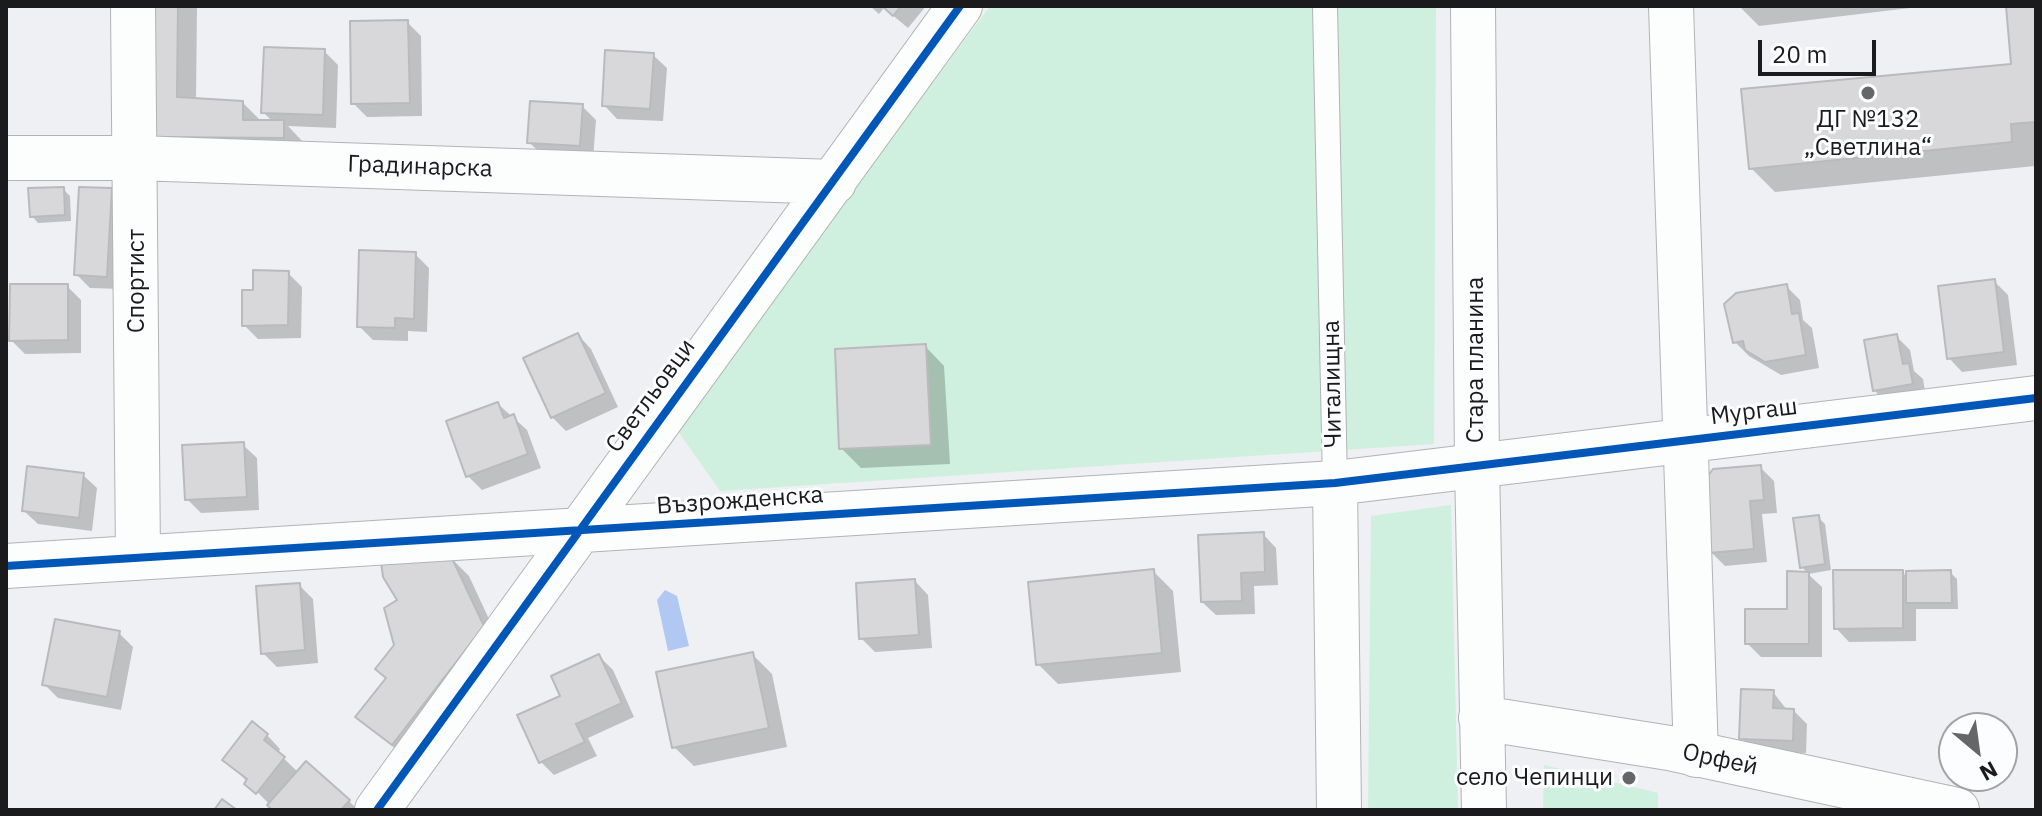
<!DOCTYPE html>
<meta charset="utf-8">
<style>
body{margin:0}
#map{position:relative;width:2042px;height:816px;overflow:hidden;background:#eef0f3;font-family:"IBM Plex Sans",sans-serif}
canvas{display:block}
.frame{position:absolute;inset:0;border:8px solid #1b1b1d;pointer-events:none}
.north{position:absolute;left:1938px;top:712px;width:80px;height:80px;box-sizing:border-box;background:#fcfdff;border:2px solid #a2a3a5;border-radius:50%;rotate:151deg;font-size:22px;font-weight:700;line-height:32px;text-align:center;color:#1b1b1d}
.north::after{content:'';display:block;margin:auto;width:28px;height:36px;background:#656668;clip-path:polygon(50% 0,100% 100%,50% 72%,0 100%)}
.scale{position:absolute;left:1758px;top:40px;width:118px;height:36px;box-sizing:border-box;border:4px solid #1b1b1d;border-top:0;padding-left:10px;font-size:24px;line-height:28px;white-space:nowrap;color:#1b1b1d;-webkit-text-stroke:6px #fcfdff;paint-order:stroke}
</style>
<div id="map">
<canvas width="2042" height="816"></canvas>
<div class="frame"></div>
<div class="north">N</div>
<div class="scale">20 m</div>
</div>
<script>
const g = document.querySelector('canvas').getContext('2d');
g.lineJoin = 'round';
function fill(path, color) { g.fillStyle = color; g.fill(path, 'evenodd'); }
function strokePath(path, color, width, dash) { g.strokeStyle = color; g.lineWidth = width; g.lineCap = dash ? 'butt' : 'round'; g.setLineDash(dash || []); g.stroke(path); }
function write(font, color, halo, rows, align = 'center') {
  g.font = font + ' "IBM Plex Sans",sans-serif'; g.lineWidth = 6; g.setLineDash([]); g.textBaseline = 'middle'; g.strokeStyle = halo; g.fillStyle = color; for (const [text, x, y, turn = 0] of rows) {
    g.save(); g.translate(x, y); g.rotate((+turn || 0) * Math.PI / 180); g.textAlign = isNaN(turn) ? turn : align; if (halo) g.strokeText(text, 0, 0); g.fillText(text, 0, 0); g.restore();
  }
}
fill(new Path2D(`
 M990,6H1436L1434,444L720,491L675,427Z
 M1451,505L1458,810H1368L1371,516Z
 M1544,765L1658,793V810H1543Z`), '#cff0de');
fill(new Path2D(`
 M665,590L677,596L689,646L668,651L657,600Z`), '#b1c8f3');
fill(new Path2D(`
 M156,6H197L196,99L243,103L262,122H273L263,112L324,51L338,65L336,128L288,126L303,142V156L154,136Z
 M870,6H926L908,28L884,8L879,14Z
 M1739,6H1910V8L1759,26Z
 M2008,6H2036L2035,166L1775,192L1751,168L2013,66Z
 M407,22L421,36L422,116L367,117L353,103Z
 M653,55L667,68L663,121L617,119L604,105Z
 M582,106L596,120L593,159L543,156L529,142Z
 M63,189L70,196L71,221L38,223L32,216Z
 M111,190L125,204L121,289L90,288L76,274Z
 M415,254L429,268L427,332L408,331V341L373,340L359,326Z
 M288,273L302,287L301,338L258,339L244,325Z
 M1994,281L2008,295L2017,365L1962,372L1949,358Z
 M67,286L81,300V353L25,354L11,340Z
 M1786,286L1800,300L1803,320L1812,328L1819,368L1781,375L1749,356L1735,342Z
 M578,335L591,349L618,407L566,431L552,417Z
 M1896,336L1910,350L1914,371L1923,379L1926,397L1888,404L1874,390Z
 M925,346L944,366L950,464L861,468L841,448Z
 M498,404L527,430L541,468L482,490L468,476Z
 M243,445L257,458L259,510L201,513L187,499Z
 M1760,467L1774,481L1777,513L1762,514L1767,562L1725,566L1711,552Z
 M83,475L97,488L92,531L38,524L24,511Z
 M1818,517L1825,524L1831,570L1808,574L1802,567Z
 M1263,534L1276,548L1278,585L1254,586L1255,614L1216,615L1202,602Z
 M449,556L469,576L502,647L412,763L358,717L387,679L397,645L400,601Z
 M1153,571L1173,591L1181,672L1058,684L1038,664Z
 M1902,572L1908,578L1950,572L1957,579L1958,609H1916V641L1849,642L1836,628Z
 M1808,574L1822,587V657H1761L1747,643L1789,611Z
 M915,581L928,595L932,648L875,652L861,638Z
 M299,585L313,599L318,663L277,667L263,653Z
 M119,633L133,647L121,710L58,698L44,684Z
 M752,654L772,674L787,747L694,766L674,747Z
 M599,656L613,670L634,717L588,738L597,756L554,775L541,762L563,697Z
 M1773,692L1787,710L1794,711L1807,724L1806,753L1755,752L1741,738Z
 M267,735L280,749L278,753L298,772L349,801L358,810H275L225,759Z`), '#0003');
const building = new Path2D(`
 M154,6H178L177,97L243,101V120H284V138L152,137Z
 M882,6H901L893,16Z
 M2006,6H2036V122L2011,124L2012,142L1749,169L1741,89L2011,64Z
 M408,20L410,103L351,104L350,21Z
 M264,47L325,49L323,115L261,113Z
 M605,50L654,53L650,109L602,106Z
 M530,101L583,104L580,146L527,143Z
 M64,187L65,215L30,217L28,188Z
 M79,187L112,188L107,277L74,275Z
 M359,250L416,252L414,319L395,318V328L357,327Z
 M253,270L289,271L288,325L242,326V290H253Z
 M1995,279L2004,352L1947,359L1938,286Z
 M10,284H68V340L9,341Z
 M1787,284L1792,314L1799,313L1806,355L1765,362L1745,350L1743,341L1733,343L1724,304L1736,293Z
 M578,333L606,393L551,418L523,358Z
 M1897,334L1903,364L1909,363L1913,384L1873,391L1864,340Z
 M926,344L931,445L839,449L835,349Z
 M498,402L504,418L514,414L528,454L466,477L446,421Z
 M244,442L247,497L185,500L182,445Z
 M1761,465L1764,500L1750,501L1754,549L1709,553L1703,483L1713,469Z
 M27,466L84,473L79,518L22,511Z
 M1819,515L1825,564L1800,568L1793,518Z
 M1264,532L1265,572L1241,573L1242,601L1201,602L1198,535Z
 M450,554L484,626L392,745L355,717L386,678L375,669L394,645L384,608L397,600L383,577L381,562Z
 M1154,569L1162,653L1036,665L1028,582Z
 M1833,570H1903V628L1834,629Z
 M1951,570L1952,603H1906V571Z
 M1787,571L1809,572V644H1745V609H1787Z
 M915,579L919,635L859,639L856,583Z
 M300,583L305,650L261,654L256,586Z
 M55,619L120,631L107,697L42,685Z
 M753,652L769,728L672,748L656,672Z
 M599,654L622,703L576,724L585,742L539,763L517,715L560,696L551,676Z
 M1741,689L1774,690L1773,708L1794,709L1793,741L1739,739Z
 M252,721L268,734L264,740L285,757L256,794L244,784L247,779L222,760Z
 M306,761L350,800L341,810H272L267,805Z
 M222,799L237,810H214Z`);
fill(building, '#d8d8db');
strokePath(building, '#bababd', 2);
const service = new Path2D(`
 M1325,6L1335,483`);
const minor = new Path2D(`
 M133,6L138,556
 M1671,6L1696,755
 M6,158H136L834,182
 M1335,483L1339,810
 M6,566L1335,483L2036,398
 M377,810L960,6`);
const tertiary = new Path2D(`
 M1473,6L1477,465L1484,810
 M1481,718L1669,748L1957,810`);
strokePath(service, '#b2b3b5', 26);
strokePath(minor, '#b2b3b5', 46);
strokePath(tertiary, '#b2b3b5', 46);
strokePath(service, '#fcfdfd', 24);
strokePath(minor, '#fcfdfd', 44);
strokePath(tertiary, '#fcfdfd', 44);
strokePath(new Path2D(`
 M6,566L1335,483L2036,398
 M377,810L960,6`), '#0057b8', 8);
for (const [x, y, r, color] of [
 [1868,93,8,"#656668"],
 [1629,778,8,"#656668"]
]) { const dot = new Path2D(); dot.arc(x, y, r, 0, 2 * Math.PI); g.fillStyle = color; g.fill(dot); strokePath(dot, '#fcfdff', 3); }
write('24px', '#1b1b1d', '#fcfdff', [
 ["ДГ №132",1868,120],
 ["„Светлина“",1868,148],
 ["село Чепинци",1613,778,"right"]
]);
write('24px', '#1b1b1d', '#fcfdff', [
 ["Градинарска",420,167,2],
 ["Спортист",137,281,-90],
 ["Стара планина",1476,360,-90],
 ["Читалищна",1333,384,-91],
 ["Светльовци",651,396,-54],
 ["Мургаш",1754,412,-7],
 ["Възрожденска",740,501,-4],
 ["Орфей",1720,760,12]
]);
</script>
